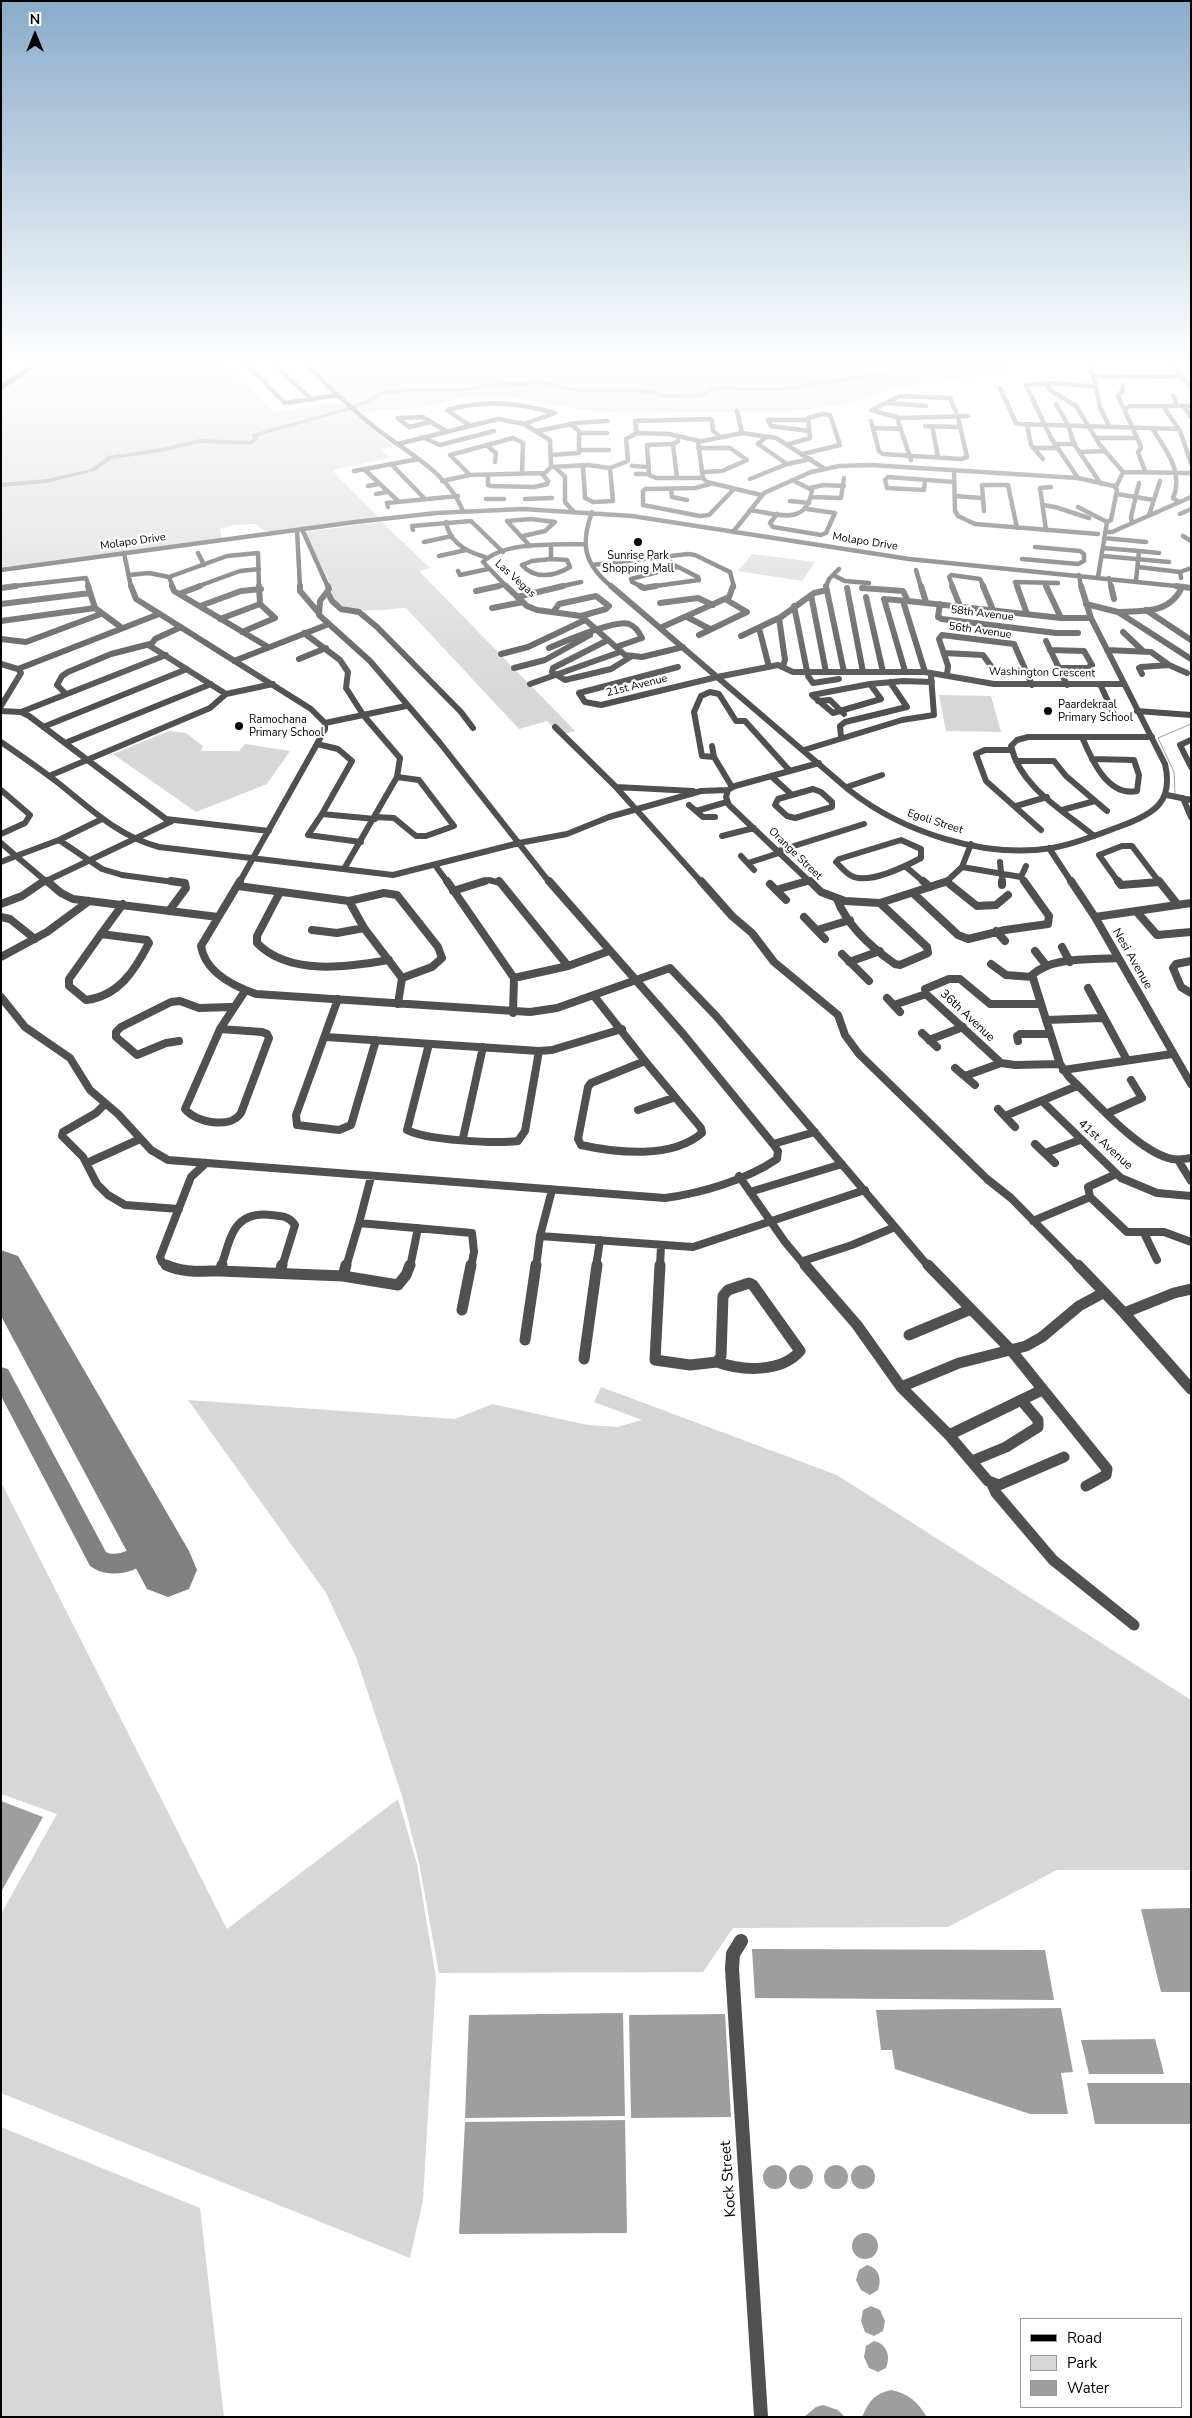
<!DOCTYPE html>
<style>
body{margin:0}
#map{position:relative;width:1192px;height:2418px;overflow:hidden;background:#fff;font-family:"Nunito Sans",sans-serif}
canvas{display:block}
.frame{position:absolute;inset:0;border:2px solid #000;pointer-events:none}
.legend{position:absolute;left:1020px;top:2318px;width:162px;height:90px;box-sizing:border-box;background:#fff;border:1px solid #999;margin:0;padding:6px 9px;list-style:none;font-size:15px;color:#000}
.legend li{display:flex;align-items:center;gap:10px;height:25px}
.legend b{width:25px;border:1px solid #999}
.north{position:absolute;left:10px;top:10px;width:50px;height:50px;-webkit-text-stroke:4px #fff;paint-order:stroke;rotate:0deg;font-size:14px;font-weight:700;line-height:20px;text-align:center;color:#000}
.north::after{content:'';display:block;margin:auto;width:18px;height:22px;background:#000;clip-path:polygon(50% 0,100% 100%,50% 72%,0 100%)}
</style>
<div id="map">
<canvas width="1192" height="2418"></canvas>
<div class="frame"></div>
<ul class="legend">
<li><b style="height:6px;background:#000"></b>Road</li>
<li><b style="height:14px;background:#d7d7d7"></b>Park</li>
<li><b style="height:14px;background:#9e9e9e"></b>Water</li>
</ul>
<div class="north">N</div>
</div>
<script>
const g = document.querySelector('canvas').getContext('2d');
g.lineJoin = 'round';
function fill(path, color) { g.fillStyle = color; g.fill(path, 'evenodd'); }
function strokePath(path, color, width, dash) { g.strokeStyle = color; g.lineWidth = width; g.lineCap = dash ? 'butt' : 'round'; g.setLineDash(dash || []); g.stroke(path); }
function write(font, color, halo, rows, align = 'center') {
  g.font = font + ' "Nunito Sans",sans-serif'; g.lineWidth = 4.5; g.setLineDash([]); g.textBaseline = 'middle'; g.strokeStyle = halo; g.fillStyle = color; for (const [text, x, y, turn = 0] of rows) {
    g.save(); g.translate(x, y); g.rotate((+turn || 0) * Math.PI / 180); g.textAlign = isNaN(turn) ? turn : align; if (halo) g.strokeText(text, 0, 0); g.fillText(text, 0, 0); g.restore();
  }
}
fill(new Path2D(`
 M46,360H222L274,412L328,403L331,405L342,403L394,447L381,449L390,458L332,470L379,518L285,531H265L255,524L234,525L220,529L222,539L1,568V390Z
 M328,360H1038L1018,364L1002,373L893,388L850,404L793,411L623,413L584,410L504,396L462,397L420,408L361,412L315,373Z
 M382,522L430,568L419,571L575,731L561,735L547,721L519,729L406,608C379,609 352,617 331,597L332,587L304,532Z
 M752,554L815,562L802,581L738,571Z
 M939,695L991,696L1001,732L946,731Z
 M169,731L186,733L203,746L201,751H239L245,744L290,751L267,784L196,812L113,754Z
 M601,1387L837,1475L1191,1700V1870H1057L948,1927L733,1928L703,1972L439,1973L419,1863L402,1796L356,1657L326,1593L188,1400L455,1419L492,1404L588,1425L617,1427L642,1420L594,1402Z
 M1,1482L227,1929L398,1799L417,1864L436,1978L423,2200L410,2258L1,2093V1914L57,1814L1,1794Z
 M1,2127L200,2208L224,2417H1Z`), '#d7d7d7');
fill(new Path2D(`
 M1,1801L43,1817L1,1892Z
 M1191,1908V1992H1161L1141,1909Z
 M752,1949L1045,1950L1054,2000L755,1998Z
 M1061,2008L1073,2072L1061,2073L1068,2114H1030L895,2069L892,2050H881L876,2010Z
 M623,2013L625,2116L465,2118L469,2015Z
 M725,2014L731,2117L631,2118L629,2015Z
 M1155,2039L1164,2074H1089L1081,2040Z
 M1087,2083H1191V2124H1095Z
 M625,2120L627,2233L459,2234L465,2122Z
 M789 2177a12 12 0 1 1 24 0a12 12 0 1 1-24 0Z
 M851 2177a12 12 0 1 1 24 0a12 12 0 1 1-24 0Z
 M763 2177a12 12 0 1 1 24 0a12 12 0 1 1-24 0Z
 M824 2177a12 12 0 1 1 24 0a12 12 0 1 1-24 0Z
 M852 2246a13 13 0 1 1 26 0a13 13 0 1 1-26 0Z
 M867,2265C879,2268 882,2279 878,2290L870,2295L861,2290L856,2280L859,2270Z
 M871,2306L880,2310L885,2321L883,2331L874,2336L865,2332L861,2321L863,2310Z
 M874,2341C887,2344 891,2356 886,2368L878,2372L869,2368L864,2357L866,2346Z
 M891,2390C908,2393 918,2402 927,2417H862C868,2402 875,2393 891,2390Z
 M823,2405L838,2410L845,2417H804L816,2407Z`), '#9e9e9e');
strokePath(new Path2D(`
 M1175,793L1174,772L1158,738L1191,724`), '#9e9e9e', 1);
fill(new Path2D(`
 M990,360H996L987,369L885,375L784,391H741L732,389L713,391L704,397L665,398L646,393L578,392L539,385L483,388L463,392H407L383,395L369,403L347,411L258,436V440L251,445L200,443L162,452L112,459L95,471L47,483L1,487V483L47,479L91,469L108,456L162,448L200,439L249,441L253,439L252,434L343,409L365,401L379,392L407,388H463L483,384L539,381L578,388L646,389L665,394L702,393L711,387L732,385L741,387H784L885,371L985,365Z`), '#9e9e9e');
fill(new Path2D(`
 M1,1367L8,1369L106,1552C115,1557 132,1551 137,1542C139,1539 140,1533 142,1530L150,1527L158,1530L161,1537C158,1568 114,1584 90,1566L1,1396Z`), '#808080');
fill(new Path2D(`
 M1,1250L18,1256L189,1551L197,1570L189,1589L168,1597L147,1589L1,1316Z`), '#808080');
const major = new Path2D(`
 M1,387L43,360`);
strokePath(major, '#dbdbdb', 7);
strokePath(new Path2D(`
 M242,360L285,403L339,395
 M270,360L312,400
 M301,360C325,382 347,405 372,425C404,452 447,470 463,511
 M1166,360L1191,386
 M1188,360L1191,363
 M1089,369L1094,378L1100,407L1109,426
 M1095,376L1182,377
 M1047,383L1050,390L1076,406L1100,445L1123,472L1116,487
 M1123,385V390L1118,396L1139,442L1141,448L1138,452L1145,471
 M1000,388L1016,423L1019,424L1178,429
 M1173,395L1177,406
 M887,403L926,406
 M1056,404L1068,425L1074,444L1101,484
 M1163,406L1180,431L1191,463
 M1184,406L1191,417
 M1124,409L1130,406H1191
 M871,410L900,418
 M737,411L742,433
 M423,417L431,422L409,427L398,418Z
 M807,420H768L771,426L809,431
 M871,421L879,451L883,454L961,459L967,457L958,417L950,398L900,396L872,410
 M431,422L446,431
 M469,425L447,410C482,399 520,403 555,413L524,424
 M1027,425L1031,445L1043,459
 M925,426L959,427
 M932,426L938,457
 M874,428L901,429
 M1152,428C1166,450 1184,472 1173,498L1179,502
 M538,431L576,423L607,421
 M579,433H607
 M422,437L440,445L494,431
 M766,437L758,444L787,464
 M1096,438H1136
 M699,441L669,434L637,433L635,421L708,419L712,420L713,431L719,436
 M398,444L498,419L524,424L550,440L551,467L545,473L470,475L442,481
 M673,444L647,445L649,475L656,478H703
 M789,444L810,438L808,418L822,414L830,415L840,445L803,454
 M1055,444H1075
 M486,445L496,453L495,462
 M698,448H730L747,460L722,471L702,472
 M1034,448H1057
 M579,450H609
 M1081,452L1105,451
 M551,455L579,453V431L570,424
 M911,460L898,421L900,418L968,416
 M392,465L425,499
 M632,466L649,467
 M551,467L588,465L610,468L613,501L593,502L585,498L583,467
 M555,467L565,477V502L573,511
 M610,468L628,461L626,439L637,433
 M365,470L398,501
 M954,470L955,511L958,516L975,524L1098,534
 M354,471L419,459
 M1123,472L1191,473
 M636,474H649
 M470,475L450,455L513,438L523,443L522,474
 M488,475V485L491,486L534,487L547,484L548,481L542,474
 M677,478L673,444L678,441
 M1078,478L1051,438L1026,385L1056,383L1095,387
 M750,479L787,464L811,459
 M925,480L924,490L887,488L885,480L888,477L954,482
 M710,484L695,488L645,489L643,491V505L700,516L709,515L734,489
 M368,486L378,484
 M810,488L824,485L844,486
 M671,489L672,497L687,500
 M376,494L387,492
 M1117,494L1154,500
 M761,495L707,482L703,478L698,442L742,433L776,438L825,469
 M955,496L982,498
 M811,497L841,498L844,478
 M486,499H504
 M525,499L552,498
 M790,501L809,503
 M1043,505L1055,507L1089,518
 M388,507L387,503L458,496
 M1078,507L1107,522
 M750,510C777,514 807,527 812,490L792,480
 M984,511L982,485H1008L1017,528
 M592,512C580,545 584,564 612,587
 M777,514L770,523L773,527L821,535L826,533L835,513L807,509
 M1180,514L1191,509
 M1149,515L1160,481
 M446,522C449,542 467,552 485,557
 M1132,523L1131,517L1139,483
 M302,529L328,587
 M297,530L300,587
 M413,530L412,526L471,521L503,552
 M1046,530L1040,488L1051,487
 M733,532L764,493L811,472L839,466L871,465L1078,478L1114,486L1117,490L1111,520L1107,522L1098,577
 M1105,532H1112L1191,497
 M523,536L545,531L555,522L531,519L507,521L530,546
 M1183,536L1191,541
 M1104,538L1146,542
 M424,542L452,536
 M551,545V559
 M1103,548L1139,551L1136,581
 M1139,551L1159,553
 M124,553L131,587
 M198,553L204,565
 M439,556L466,550
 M1103,556L1169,562
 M551,559L567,560L570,567C555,576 535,580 522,565L532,561Z
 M1022,559L1078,564L1084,561V554L1080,551L1035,547
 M592,565L688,554L695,555L730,572L734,587
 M1138,567L1180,572L1181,578
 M1,570L355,522L436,513L523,509L632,516L909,559L1186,587
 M916,570L921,587
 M458,571L460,575L488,569
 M1180,572L1191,568
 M129,575L149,573L169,577L173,587
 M833,575L845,581L869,583
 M1079,575L1081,587
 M169,577L227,556L258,553L259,587
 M1109,578L1111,587
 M1045,583L1047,587
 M6,587L86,578L89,587
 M196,587L240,571L259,569
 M493,587L505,585
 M507,587L483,562C504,541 555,545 584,544
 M558,587L581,582
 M643,587L632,582L631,579L677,567
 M648,587L699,580L698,577L672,564L666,556
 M826,587L829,579L839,569
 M953,587L949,577L951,575L980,579L984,587
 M1017,587L1015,582L1058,583`), '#505050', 4.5);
strokePath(new Path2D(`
 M88,586L95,608L122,628
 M131,586L136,599L311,709L325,723V729L317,744L239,883
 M172,586L174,591L268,647
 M300,586V591L318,612
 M328,586L329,589L320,601L319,615L370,661L440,743L550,883
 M506,586L527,606L537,610L581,616L625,655L642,657L683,647
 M611,586L849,790C902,832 984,859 1052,848C1076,844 1099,834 1121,826C1154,814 1174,802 1165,764L1091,618L1081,586
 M640,586L644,588L656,586
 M826,586L844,672
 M921,586L926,602
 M952,586L960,606
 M983,586L993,610
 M1017,586L1027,614
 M1046,586L1061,618
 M1111,586L1114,599
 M1176,586L1191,588
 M1,588L16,586
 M847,588L863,672
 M862,588L903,591L908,601L1061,618H1091
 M476,591L499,586
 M328,593L332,601L341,609L359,612L377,627L461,712L473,728
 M179,594L200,586
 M811,595L826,672
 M517,597L563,586
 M866,597L883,672
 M903,601L925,672
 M660,603L698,598L713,605
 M1,604L90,593
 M940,604L938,617L942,619L1056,633H1078
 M1086,604L1118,612L1191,659
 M200,606L241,591L261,589
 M794,606L808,676L813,683L839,679
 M492,608L523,602
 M1146,610L1191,640
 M554,611L559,604L596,596L609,606L606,609L581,616
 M1118,612C1143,611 1170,614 1182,587
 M687,617L710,629
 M779,618L785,660L783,666
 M220,619L260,604
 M1,621L95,608
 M181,627L155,639L150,646L226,694
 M660,628L729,597L733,586
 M759,628L769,667
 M242,632L275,618L260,604L259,586
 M1123,632L1142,650
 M304,633L340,660L348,672L346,688L364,716L400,758L397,777L344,869
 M699,635L747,612L725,599
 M741,636L781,617L814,593L827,590
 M1,639L26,642L101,614
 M608,640L553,668L552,672L565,680L611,669L632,656
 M1046,641L1067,685
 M549,648C563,642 616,619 629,624C635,626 639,632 642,638L616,647
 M1050,650L1084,651L1092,665L1088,668H1060
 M1107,650L1151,652L1169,665L1187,673
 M944,653L983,655L991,666
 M501,654L528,647L585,620
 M299,659L326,648
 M234,661L329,624
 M1,664L18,669L21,673L1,706
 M678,667L579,693L585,702L601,705L717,677L778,665L793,672H925L994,684H1123
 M514,668L545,660L590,635
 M18,669L159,614
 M905,671L884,599L908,601
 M1142,674L1139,668L1141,667L1169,665
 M947,675L948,666L939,639L942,635L1014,644L1032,685
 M530,684L620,652
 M870,684L881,699L833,713L812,695Z
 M870,684L903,681L932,682
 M1100,684L1116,719
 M66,694L57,685L62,676L68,672L111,654L150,644
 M818,701L830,700L844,714
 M1,711L21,712L29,716L166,819L269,831
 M1137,711L1191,715
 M21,712L166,655
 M325,723L406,706
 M43,727L187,669
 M555,727L615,786L702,883
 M841,737L840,726L845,722L907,707L890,682
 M1082,737C1091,758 1107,797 1137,791L1139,775L1134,760L1092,759
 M1191,740L1180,745L1191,767
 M1,742C20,755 39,768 57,782C90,808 117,836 159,847L393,875L519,843L567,834L609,817L701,791L728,790
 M65,743L211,684
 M317,744L338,749L352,761L322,814L375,819
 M712,746L714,757L732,787
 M804,750L902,720L934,715L931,676
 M1011,750H985L976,754L986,781L1041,830
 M714,757L702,756L694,712L701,696L710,692L719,694L736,721H745L789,770
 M1016,761H1054L1066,776L1107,811
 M49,776L210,708L226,694L273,684
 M771,776L792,795
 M616,787L693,791
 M847,787L882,775
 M813,789L821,792L832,802V807L795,818L787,816L775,805L778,799Z
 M1,790L30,815L25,823L1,834
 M1167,795L1191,800
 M1183,798L1191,817
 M689,805L703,817H715
 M1016,806L1047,797
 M1062,810L1095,801
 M696,811L727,802
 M322,814L308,835L361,842
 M375,817L394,818L416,836H426L454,826L419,780L397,777
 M722,836L754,828
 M1094,836C1064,811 1020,787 1011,746L1017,740L1028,737H1152
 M59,840L102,869L122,875L181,883
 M901,840L921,849V858C906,866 871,883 854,877C847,875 841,867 836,862L839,859Z
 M1,843L16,856L59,840L102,819
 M1049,848L1072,883
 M778,851L864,824
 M741,856L754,870
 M1,862L16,856L48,883
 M1000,862L1001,872
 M748,863L779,853
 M435,865L448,883
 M905,866L925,883
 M962,867L1021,877L1025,883
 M1002,873V883
 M1021,877L1026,866
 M42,883L172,821
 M481,883L489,880L500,883
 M803,883L808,881
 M811,883L729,805L726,797L728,790L735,786L819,763
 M945,883L962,867L971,844
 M1119,883L1099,855L1122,846H1132L1160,883
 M1153,883L1159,882`), '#505050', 6);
strokePath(new Path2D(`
 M47,881L61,893L73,899L218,917
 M240,881L201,946C205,972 233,986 256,994L530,1012L557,1008L670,968L717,1017L929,1267
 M447,881L514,978L513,1013
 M499,881L568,966
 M701,881L732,916L752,933L774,962L838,1015L845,1035L859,1054L987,1179L1011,1198L1079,1267
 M810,881L821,892L845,901L880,903L948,881
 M923,881L930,887
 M1002,881V885
 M1071,881L1095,917L1191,1084
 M1118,881L1121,885L1159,882
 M1159,881L1178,905
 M947,882L977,906L996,905L1008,895
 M770,884L786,900
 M238,886L349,901L364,928L402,978L398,1004
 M776,890L807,881
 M453,891L485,881
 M280,892L257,936V943C289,976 348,967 389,960
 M913,893L958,935L968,939L1005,930L1048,924L1049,916L1024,881
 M837,899C847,925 872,948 895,964L900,965L928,953L927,947L880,903
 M349,901L384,893L397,895L438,947L442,958L432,967L402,978
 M1,904L22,896L44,881
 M169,911L186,888L185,883L171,881
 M1136,911L1157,935L1191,932
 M1,917L10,919L35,939
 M804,917L825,939
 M1095,917L1191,903
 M312,930L337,933L364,928
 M817,930L850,920
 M996,931L1005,941
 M101,934L147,940L149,943C135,970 119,996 86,1000L69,986V979Z
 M101,934L123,904
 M1062,947L1070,962
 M1035,951L1046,965
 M842,954L869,981
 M1,957L47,932L89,901
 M1118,958C1091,960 1053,956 1032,975L1060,1064L1069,1077C1095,1101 1135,1148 1168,1158C1176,1161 1183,1159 1191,1158
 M1191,961L1176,964L1173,968L1181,987L1191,993
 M849,962L880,951
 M991,964L1006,975L1032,977
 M514,978L568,966L609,951
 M1088,988L1127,1060
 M594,996L645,1061
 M1,997L25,1027L70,1058L90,1090L118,1114L151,1150L168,1160L665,1198C702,1193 746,1180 777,1159L778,1151L773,1144L684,1035L549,881
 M887,998L900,1012
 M338,999L296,1115L297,1125L339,1130L351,1125L376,1040
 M1041,1004H990L960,979H949L925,989L926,994L1001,1063L1015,1065L1060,1064
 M894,1005L926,994
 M1046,1020L1103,1018
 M220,1029L262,1032L267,1034L269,1038L241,1113C231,1129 196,1123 185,1109Z
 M220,1029L245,991
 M922,1033L937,1047
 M326,1037L539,1051L552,1050L622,1029
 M929,1040L963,1027
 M179,1041L166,1043L137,1055L116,1037V1032L121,1027L171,1002L180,1001L199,1008L231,1007
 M1018,1041L1017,1036L1020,1034H1050
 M429,1044L407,1130C426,1140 495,1144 518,1141L525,1131L539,1051
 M645,1061L701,1128L702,1133C672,1159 617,1153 581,1145L578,1139L588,1087L591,1083Z
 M955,1068L975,1085
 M1063,1070L1172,1054
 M965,1076L1001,1063
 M1042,1101L1121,1178L1157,1193L1191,1196
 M105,1104L96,1113L63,1132L62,1136L83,1157L97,1184L108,1195L125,1205L179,1209
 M998,1109L1015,1127
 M638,1110L673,1098
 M1108,1113L1142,1098L1131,1080
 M1005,1116L1077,1086
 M463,1138L483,1047
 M773,1144L815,1132
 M1035,1144L1055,1163
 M1045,1153L1080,1140
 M1178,1160L1191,1181
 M87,1163L140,1139
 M1116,1174L1088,1187L1090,1197L1127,1232H1164L1191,1242
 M739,1176L785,1242L806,1267
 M371,1177L359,1223L472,1233L474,1252L471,1267
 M750,1192L842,1164
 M1033,1221L1090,1197
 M1144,1233L1157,1260
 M540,1236L693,1247L865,1190
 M803,1261L852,1245L895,1227
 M169,1267L162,1262L160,1257L191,1177L206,1163
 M221,1267C231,1237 233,1211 271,1215C281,1216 289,1216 295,1225L282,1267
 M346,1267L359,1223
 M410,1267L418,1228
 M536,1267L540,1236L552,1190
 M596,1267L600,1240
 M660,1267L661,1245`), '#505050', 8);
strokePath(new Path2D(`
 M166,1265C183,1273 202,1271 220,1271L222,1265
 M660,1265L655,1360L690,1365L717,1362
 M805,1265L857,1325L901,1387L949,1435L988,1481L999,1485L1064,1457
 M928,1265L1011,1350L1107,1469L1106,1475L1086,1486
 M1078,1265L1124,1313L1191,1389
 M220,1271L343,1276L398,1285L406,1275L410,1265
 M280,1273L282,1265
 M343,1276L346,1265
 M749,1283L753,1285L800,1351C781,1373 742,1371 717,1362L721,1356L723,1296L728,1290Z
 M462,1310L471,1265
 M1124,1313L1174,1293L1191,1289
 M909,1335L969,1310
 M525,1340L536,1265
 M584,1359L597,1265
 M901,1387L959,1363L1026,1346L1042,1337L1079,1306L1103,1293
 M949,1435L1042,1390
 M972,1461L1006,1447L1038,1427V1420L1021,1400
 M992,1484L996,1493L1053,1560L1134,1625`), '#505050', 11);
strokePath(new Path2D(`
 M741,1941L733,1954L732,1969L761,2417`), '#505050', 14);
strokePath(major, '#000', 5.5);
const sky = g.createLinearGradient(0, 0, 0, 699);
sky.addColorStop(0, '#8aabca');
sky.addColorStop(0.52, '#fff');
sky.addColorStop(1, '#ffffff00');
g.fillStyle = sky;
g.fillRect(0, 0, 1192, 699);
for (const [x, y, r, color] of [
 [638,542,5,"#000"],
 [1048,711,5,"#000"],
 [239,726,5,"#000"]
]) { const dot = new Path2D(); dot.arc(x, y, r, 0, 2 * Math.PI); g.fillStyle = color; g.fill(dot); strokePath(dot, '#fff', 2); }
write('11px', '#000', '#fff', [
 ["Molapo Drive",133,542,-8],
 ["Molapo Drive",865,542,9],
 ["Las Vegas",515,579,42],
 ["58th Avenue",982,614,7],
 ["56th Avenue",980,631,8],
 ["Washington Crescent",1042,673,1],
 ["21st Avenue",637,686,-14],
 ["Egoli Street",935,822,18],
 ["Orange Street",795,854,44]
]);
write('11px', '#000', '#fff', [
 ["Sunrise Park",638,556,"center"],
 ["Shopping Mall",638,569,"center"],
 ["Paardekraal",1058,705],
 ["Primary School",1058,718],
 ["Ramochana",249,720],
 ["Primary School",249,733]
], 'left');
write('12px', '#000', '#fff', [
 ["Nesi Avenue",1132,959,60],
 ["36th Avenue",967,1016,43],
 ["41st Avenue",1105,1145,42]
]);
write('15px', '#000', '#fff', [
 ["Kock Street",729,2179,-94]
]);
</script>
